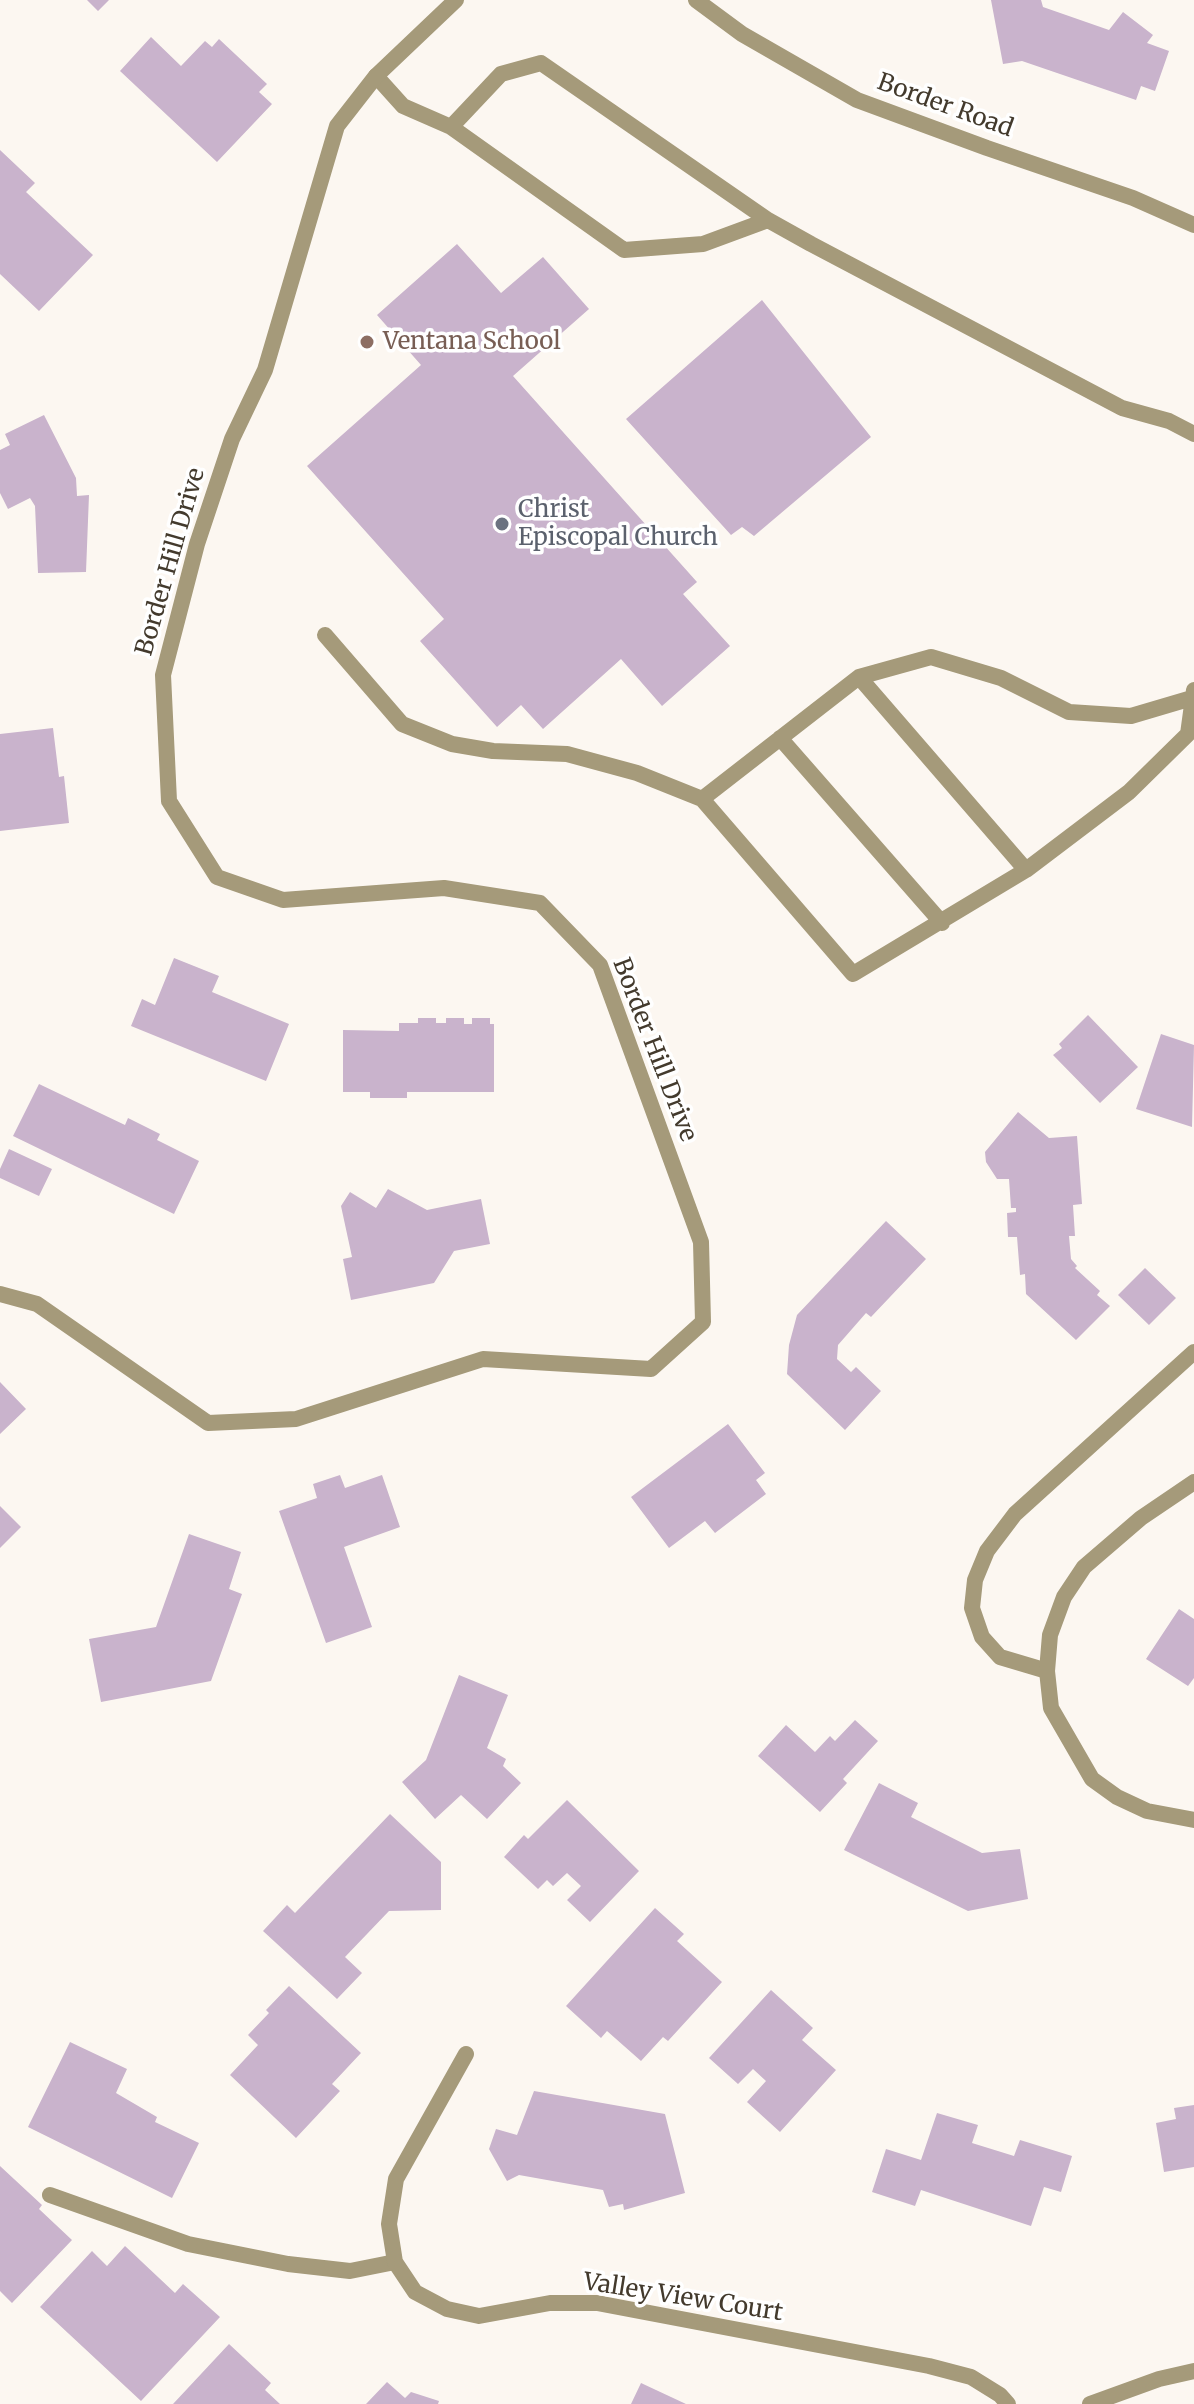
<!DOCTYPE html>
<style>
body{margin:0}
canvas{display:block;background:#fcf7f1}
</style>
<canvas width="1194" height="2404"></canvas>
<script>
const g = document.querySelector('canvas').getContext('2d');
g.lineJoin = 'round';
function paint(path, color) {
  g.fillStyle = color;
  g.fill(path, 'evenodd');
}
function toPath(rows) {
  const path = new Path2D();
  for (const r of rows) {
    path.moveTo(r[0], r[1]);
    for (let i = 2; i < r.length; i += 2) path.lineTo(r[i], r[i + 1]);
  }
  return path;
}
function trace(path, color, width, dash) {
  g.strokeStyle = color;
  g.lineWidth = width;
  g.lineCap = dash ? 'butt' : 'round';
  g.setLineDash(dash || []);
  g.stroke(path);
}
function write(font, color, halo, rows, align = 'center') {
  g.font = font + ' Merriweather,serif';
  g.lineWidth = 7;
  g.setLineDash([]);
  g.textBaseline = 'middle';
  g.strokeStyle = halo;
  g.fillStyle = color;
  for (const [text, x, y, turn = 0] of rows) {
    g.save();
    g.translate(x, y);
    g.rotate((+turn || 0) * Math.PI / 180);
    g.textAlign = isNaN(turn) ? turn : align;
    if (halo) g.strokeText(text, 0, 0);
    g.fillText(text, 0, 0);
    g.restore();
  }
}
paint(toPath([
 [87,0,109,0,98,11],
 [991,0,1041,0,1043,7,1109,30,1123,12,1153,35,1147,43,1169,51,1155,91,1141,86,1136,100,1022,61,1003,64],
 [151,37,181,66,205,41,212,47,219,39,267,84,259,92,272,104,217,162,120,71],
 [0,150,35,183,26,192,93,255,39,311,0,274],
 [457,244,501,293,543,257,589,309,513,376,697,582,683,594,730,646,662,706,621,659,543,729,521,705,497,727,420,641,444,619,307,466,421,365,377,315],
 [762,300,871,437,754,536,742,527,731,535,626,419],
 [44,415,76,478,77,496,89,495,86,572,38,573,35,506,30,498,8,509,0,493,0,450,10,445,5,434],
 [53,728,59,777,64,776,69,823,0,831,0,734],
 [174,958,219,976,212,992,289,1024,266,1081,131,1026,142,999,155,1005],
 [1088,1015,1138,1067,1100,1103,1053,1055,1062,1048,1059,1044],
 [418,1018,436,1018,436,1023,446,1023,446,1018,464,1018,464,1024,472,1024,472,1018,490,1018,490,1024,494,1024,494,1092,407,1092,407,1098,370,1098,370,1092,343,1092,343,1030,399,1031,399,1023,418,1023],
 [1161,1034,1194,1045,1192,1127,1136,1109],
 [39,1084,125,1125,128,1118,160,1134,157,1140,199,1161,174,1214,13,1136],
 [1018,1112,1049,1138,1077,1136,1082,1204,1073,1205,1075,1236,1069,1236,1071,1259,1077,1266,1075,1268,1100,1291,1097,1295,1110,1306,1076,1340,1026,1294,1025,1274,1020,1275,1017,1237,1008,1237,1007,1213,1016,1212,1016,1208,1011,1208,1009,1179,997,1179,986,1162,985,1152],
 [9,1149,52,1169,39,1196,0,1178,0,1169],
 [388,1189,427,1210,481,1199,490,1244,454,1251,434,1283,351,1300,343,1259,352,1257,341,1206,350,1192,376,1208],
 [886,1221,926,1259,871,1317,866,1313,838,1345,837,1359,851,1372,856,1367,881,1391,845,1430,787,1374,789,1345,797,1315],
 [1145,1268,1176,1298,1149,1325,1118,1295],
 [0,1382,26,1409,0,1434],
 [728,1424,765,1473,756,1480,766,1494,715,1533,705,1521,669,1548,631,1497],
 [340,1475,345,1488,382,1475,400,1527,344,1547,372,1627,326,1643,279,1511,317,1498,313,1484],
 [0,1506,21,1527,0,1548],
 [189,1534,241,1552,229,1589,242,1594,211,1681,101,1702,89,1639,156,1627],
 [1179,1609,1194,1619,1194,1678,1188,1686,1146,1659],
 [459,1675,508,1695,487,1748,506,1759,503,1766,521,1783,487,1819,461,1795,435,1819,402,1782,426,1760],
 [855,1720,878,1741,843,1779,847,1783,820,1812,758,1756,786,1725,815,1752,830,1736,835,1741],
 [879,1783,918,1803,911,1817,982,1853,1020,1849,1028,1899,968,1911,844,1850],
 [567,1800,639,1871,590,1922,567,1900,581,1886,567,1873,553,1886,547,1880,538,1889,504,1857,524,1835,528,1839],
 [390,1814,441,1862,441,1910,389,1911,345,1957,362,1973,337,1999,263,1931,287,1905,295,1913],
 [655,1908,684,1934,677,1941,722,1982,668,2041,663,2037,641,2061,607,2031,601,2038,566,2006],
 [289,1986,361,2053,332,2084,340,2091,296,2138,230,2075,258,2045,248,2035,269,2013,266,2010],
 [771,1990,813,2028,802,2040,836,2070,780,2132,747,2102,766,2081,753,2069,738,2084,709,2058],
 [70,2042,127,2069,116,2093,157,2117,155,2122,199,2143,172,2198,28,2127],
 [534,2091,665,2114,685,2193,624,2210,623,2204,609,2207,603,2190,519,2175,507,2181,489,2149,496,2129,517,2135],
 [1194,2105,1194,2167,1164,2172,1156,2123,1176,2119,1174,2108],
 [937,2113,978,2125,972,2143,1014,2156,1020,2140,1072,2156,1061,2192,1044,2187,1031,2226,921,2190,915,2206,872,2192,886,2149,921,2160],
 [0,2166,42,2205,39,2209,72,2240,12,2303,0,2291],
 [125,2246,175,2293,183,2284,220,2317,141,2401,40,2307,92,2251,107,2266],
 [229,2344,271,2383,265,2390,280,2404,173,2404],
 [387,2382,405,2398,411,2392,439,2401,438,2404,366,2404],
 [641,2383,686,2404,631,2404]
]), '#c9b3cc');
trace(toPath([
 [376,76,403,106,451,127,624,250,703,244,768,220],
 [451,127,501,74,541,63,768,220,811,244,1122,408,1169,421,1194,434],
 [325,635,402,724,452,744,493,751,567,754,637,773,702,799,853,974,1026,870,1129,792,1188,734,1194,690],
 [859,677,1026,870],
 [780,738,942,923],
 [702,799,859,677,931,657,1001,678,1069,712,1131,716,1192,698],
 [1047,1671,1000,1657,982,1637,972,1608,975,1580,987,1551,1015,1514,1194,1352],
 [50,2195,188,2244,288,2264,350,2271,395,2262]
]), '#a59a7a', 16);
trace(toPath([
 [696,0,742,34,857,100,987,148,1133,198,1194,225],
 [0,1294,37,1304,208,1423,296,1419,483,1359,651,1369,703,1322,701,1242,600,965,540,903,444,888,283,900,217,877,169,801,163,675,197,544,232,439,265,370,337,126,376,76,456,0],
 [1194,1482,1141,1518,1084,1567,1064,1597,1050,1635,1047,1671,1051,1708,1092,1779,1117,1797,1147,1811,1194,1820],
 [466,2054,396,2179,389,2224,395,2262,415,2292,447,2309,479,2316,550,2303,597,2303,929,2366,971,2377,1000,2395,1008,2404],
 [1090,2404,1159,2379,1194,2371]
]), '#a59a7a', 16);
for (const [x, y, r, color] of [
 [367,342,8,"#8d6e63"],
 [502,524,8,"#6b7280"]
]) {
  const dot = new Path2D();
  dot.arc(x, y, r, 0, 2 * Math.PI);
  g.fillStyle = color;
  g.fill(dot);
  trace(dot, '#fff', 3);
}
write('24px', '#433a2d', '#fff', [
 ["Border Road",945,106,20],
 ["Border Hill Drive",171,562,-74],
 ["Border Hill Drive",654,1050,69],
 ["Valley View Court",683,2298,9]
]);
write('24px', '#785e54', '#fff', [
 ["Ventana School",383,342]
], 'left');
write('24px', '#5b616d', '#fff', [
 ["Christ",518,510],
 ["Episcopal Church",518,538]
], 'left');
</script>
